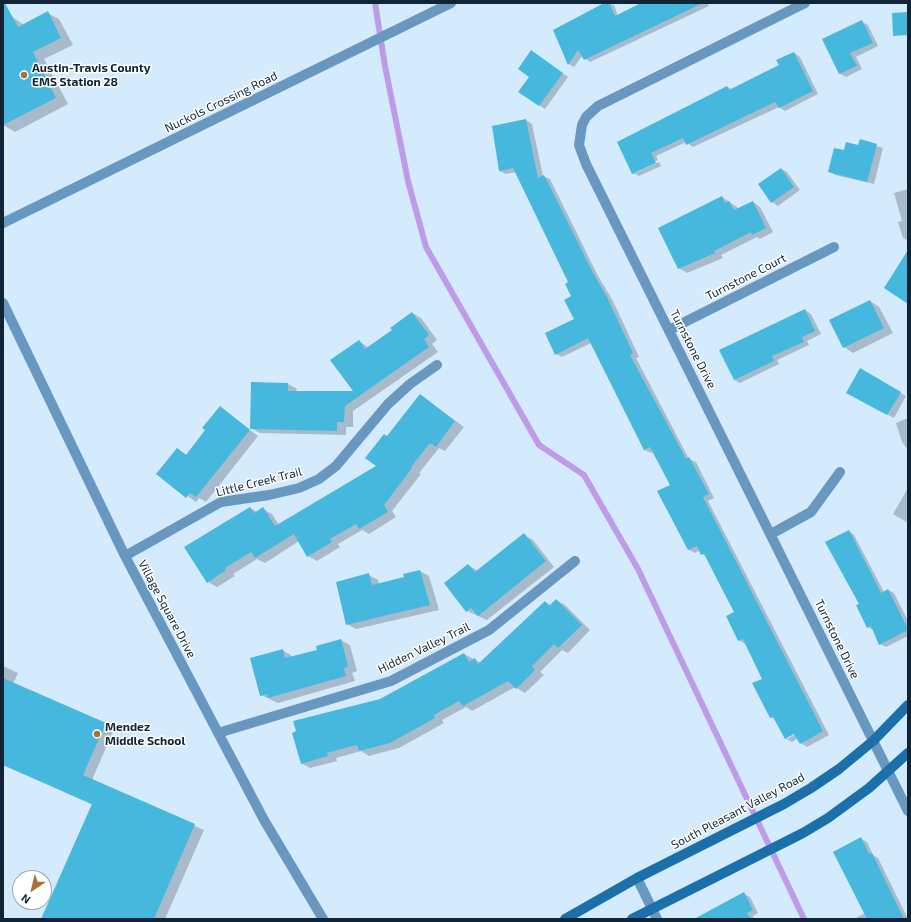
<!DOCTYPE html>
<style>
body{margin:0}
#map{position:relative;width:911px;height:922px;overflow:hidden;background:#d4eafd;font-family:"Exo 2",sans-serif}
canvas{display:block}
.frame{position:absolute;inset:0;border:4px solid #0f2537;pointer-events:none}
.north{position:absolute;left:12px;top:870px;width:40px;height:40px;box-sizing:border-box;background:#fff;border:1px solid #9fa8af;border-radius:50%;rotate:215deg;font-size:11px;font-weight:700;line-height:16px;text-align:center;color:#0f2537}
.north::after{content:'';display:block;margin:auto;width:14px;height:18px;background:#ac7132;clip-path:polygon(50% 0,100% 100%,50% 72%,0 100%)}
</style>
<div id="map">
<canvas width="911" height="922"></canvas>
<div class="frame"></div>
<div class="north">N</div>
</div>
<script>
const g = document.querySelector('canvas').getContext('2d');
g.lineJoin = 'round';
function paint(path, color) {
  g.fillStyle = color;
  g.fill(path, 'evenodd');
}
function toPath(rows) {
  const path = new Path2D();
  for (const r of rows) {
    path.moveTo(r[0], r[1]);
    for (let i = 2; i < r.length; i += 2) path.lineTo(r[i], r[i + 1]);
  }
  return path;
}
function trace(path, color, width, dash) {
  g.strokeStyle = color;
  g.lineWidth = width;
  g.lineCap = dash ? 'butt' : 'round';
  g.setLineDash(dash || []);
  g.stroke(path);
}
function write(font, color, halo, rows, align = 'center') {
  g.font = font + ' "Exo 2",sans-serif';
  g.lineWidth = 3;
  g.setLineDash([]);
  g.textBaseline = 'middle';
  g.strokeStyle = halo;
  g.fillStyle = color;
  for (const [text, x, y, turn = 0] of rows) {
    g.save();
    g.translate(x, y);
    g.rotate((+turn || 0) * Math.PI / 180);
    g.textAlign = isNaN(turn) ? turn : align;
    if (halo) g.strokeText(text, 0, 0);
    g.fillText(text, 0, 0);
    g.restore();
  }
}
paint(toPath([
 [606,3,614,5,618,16,644,3,710,3,708,4,709,6,590,62,582,56,574,67,569,64,555,30],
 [47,13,59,19,73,45,44,59,68,104,15,132,3,125,3,20,11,16,24,25],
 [862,22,868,25,878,46,856,57,862,69,846,77,840,74],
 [794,53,800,57,818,94,785,111,779,107,693,147,686,142,656,156,658,160,635,171,635,173,659,162,661,166,639,176,633,173,618,142,727,87,732,89,780,65],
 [537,55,568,77,545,109,539,105,530,76],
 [526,120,532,124,543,176,550,179,598,276,613,301,639,357,636,358,689,459,696,462,714,498,708,501,829,735,807,747,801,743,798,738,792,742,785,738,776,720,771,717,763,679,745,644,739,640,736,612,707,557,700,550,695,553,689,550,659,491,671,485,654,452,651,453,644,450,591,343,562,357,556,354,576,319,569,283,516,172,506,174,499,171],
 [798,730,799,732,787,739,787,736],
 [861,141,883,148,874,184,835,175,829,171,845,151,859,146],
 [781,169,787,172,800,190,778,206,772,202],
 [908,189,908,241,903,238,898,222,902,221,894,193],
 [722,197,737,207,738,209,753,202,760,207,773,232,760,239,757,237,721,255,723,258,687,273,679,268],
 [870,301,879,307,893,333,853,353,844,347],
 [805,310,811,314,821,334,807,341,809,345,777,360,779,364,740,383,734,380],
 [412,313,421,318,437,340,432,344,438,352,353,411,353,427,346,427,346,435,260,433,251,428,288,384,297,389,296,392,355,392,359,341,369,348,393,331],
 [860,370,906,396,894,418,853,396],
 [420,395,464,427,445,451,439,448,419,473,421,474,392,511,396,517,369,534,362,530,338,544,340,547,317,561,308,556,299,541,265,563,257,559,233,574,235,576,217,587,208,582,250,508,257,512,263,509,272,514,279,525,378,466,388,437],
 [220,407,258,436,206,502,199,498,196,502,157,474,177,449,187,455,207,430],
 [908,418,908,450,902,442,896,423],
 [908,488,908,523,893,514],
 [849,531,854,535,884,592,888,590,894,593,908,621,908,636,886,647,880,644,874,631,868,627,860,604],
 [524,535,533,540,554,567,487,620,467,611,468,565,478,571],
 [420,571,429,576,439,610,356,629,347,624,369,575,378,580,379,584,405,578],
 [556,600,565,605,590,630,568,653,562,650,540,672,544,675,525,693,515,687,472,711,466,707,442,720,444,723,399,748,369,756,361,751,336,758,337,761,310,768,301,763,380,700,464,654,481,663,545,602,551,605],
 [341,640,350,645,357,671,352,673,355,681,278,703,261,695,282,650,291,655,292,657,318,650],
 [3,666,18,673,13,684,114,729,92,780,204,830,165,919,47,919,93,805,3,765],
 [861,839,867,842,873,855,878,858,908,919,854,919,865,913],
 [744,894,750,897,758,913,753,916,754,919,715,919]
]), '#0003');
trace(toPath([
 [375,3,385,66,408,181,426,247,539,445,584,475,638,569,804,919]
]), '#be9be8', 6);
paint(toPath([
 [3,3,5,3,18,27,48,11,61,38,33,52,56,98,3,125],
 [604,3,609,3,615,16,641,3,703,3,584,60,578,50,568,65,553,30],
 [908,12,908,35,893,36,892,13],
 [862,20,873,43,850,53,857,66,839,74,822,39],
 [531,50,563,73,539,106,518,92,529,77,518,69],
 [794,52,813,91,779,108,775,102,686,145,683,138,651,153,656,163,632,174,617,142,727,86,729,90,779,65,776,60],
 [526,119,538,178,544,175,592,271,607,297,633,353,630,355,686,459,689,457,709,494,703,497,823,731,800,744,794,734,785,739,773,717,770,718,752,683,762,679,743,639,738,641,726,616,734,612,704,554,701,555,697,546,688,550,657,491,670,485,650,447,644,450,588,338,555,355,545,333,574,319,564,300,571,296,565,284,568,282,513,168,499,171,492,126],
 [860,139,877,144,867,182,828,172,834,148,844,150,846,142,858,145],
 [781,168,794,187,771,203,758,184],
 [722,196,725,203,729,201,734,210,753,201,766,228,752,235,751,232,714,251,715,253,678,269,658,228],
 [908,250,908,304,884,288],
 [870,300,884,328,843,348,829,320],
 [805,309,815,331,802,337,804,342,772,356,774,361,734,380,719,350],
 [412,312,429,335,424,339,429,347,345,406,344,422,337,422,337,431,250,429,251,382,288,383,288,391,353,391,330,360,359,340,365,349,392,330,390,328],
 [860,368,901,392,887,415,846,393],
 [420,394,455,421,436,447,430,443,411,467,412,468,384,505,388,512,359,529,356,524,330,539,332,542,307,557,294,534,255,558,251,552,225,568,226,570,207,583,184,547,250,507,254,513,263,507,275,526,376,466,365,458,384,434,387,436],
 [220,406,250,430,196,497,190,493,186,498,156,474,177,448,186,455,205,430,202,428],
 [849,530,881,593,888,589,908,629,908,630,879,645,871,626,867,628,856,605,859,604,825,542],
 [524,533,546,561,478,616,471,608,466,612,444,583,468,564,475,572],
 [420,570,430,605,346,625,336,582,369,573,372,585,404,577,403,574],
 [556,599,582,625,558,648,554,644,532,666,535,670,516,689,508,681,463,706,459,701,434,715,435,718,390,743,359,751,357,745,327,753,328,756,301,764,292,733,296,731,293,721,380,699,464,653,469,662,475,658,478,664,545,601,549,606],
 [341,639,348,666,344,668,346,676,268,698,267,694,260,696,250,658,283,649,285,658,317,650,316,646],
 [3,678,106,723,83,775,195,824,154,919,41,919,92,804,3,765],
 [861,837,869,854,872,853,904,919,867,919,833,852],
 [744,892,753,910,747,913,751,919,694,919]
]), '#46b8de');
trace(toPath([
 [805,3,598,106,586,117,582,125,579,145,586,164,908,811],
 [3,303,125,556,264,820,323,919],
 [669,330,834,247],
 [771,534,811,512,840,472],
 [125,556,221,502,269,495,299,488,319,479,336,466,388,404,410,384,437,365],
 [218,733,391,681,489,630,575,561],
 [637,878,657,919]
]), '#6898c0', 10);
trace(toPath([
 [3,223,451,3]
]), '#6898c0', 10);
trace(toPath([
 [565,919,637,878,784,804,811,788,839,769,873,741,908,705],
 [632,919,803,833,828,818,869,788,908,753]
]), '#1c70aa', 10);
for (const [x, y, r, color] of [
 [24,75,4,"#ac7132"],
 [97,734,4,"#ac7132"]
]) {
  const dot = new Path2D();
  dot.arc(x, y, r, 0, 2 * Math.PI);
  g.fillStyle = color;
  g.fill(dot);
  trace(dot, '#fff', 1.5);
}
write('bold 12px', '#0f2537', '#fff', [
 ["Austin-Travis County",32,68],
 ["EMS Station 28",32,82],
 ["Mendez",105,727],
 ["Middle School",105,741]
], 'left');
write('12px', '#0f2537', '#fff', [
 ["Nuckols Crossing Road",221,102,-26],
 ["Turnstone Court",746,277,-27],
 ["Turnstone Drive",693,349,63],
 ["Little Creek Trail",259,482,-14],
 ["Village Square Drive",167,609,62],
 ["Turnstone Drive",837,639,64],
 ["Hidden Valley Trail",424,648,-26],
 ["South Pleasant Valley Road",738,811,-28]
]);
</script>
